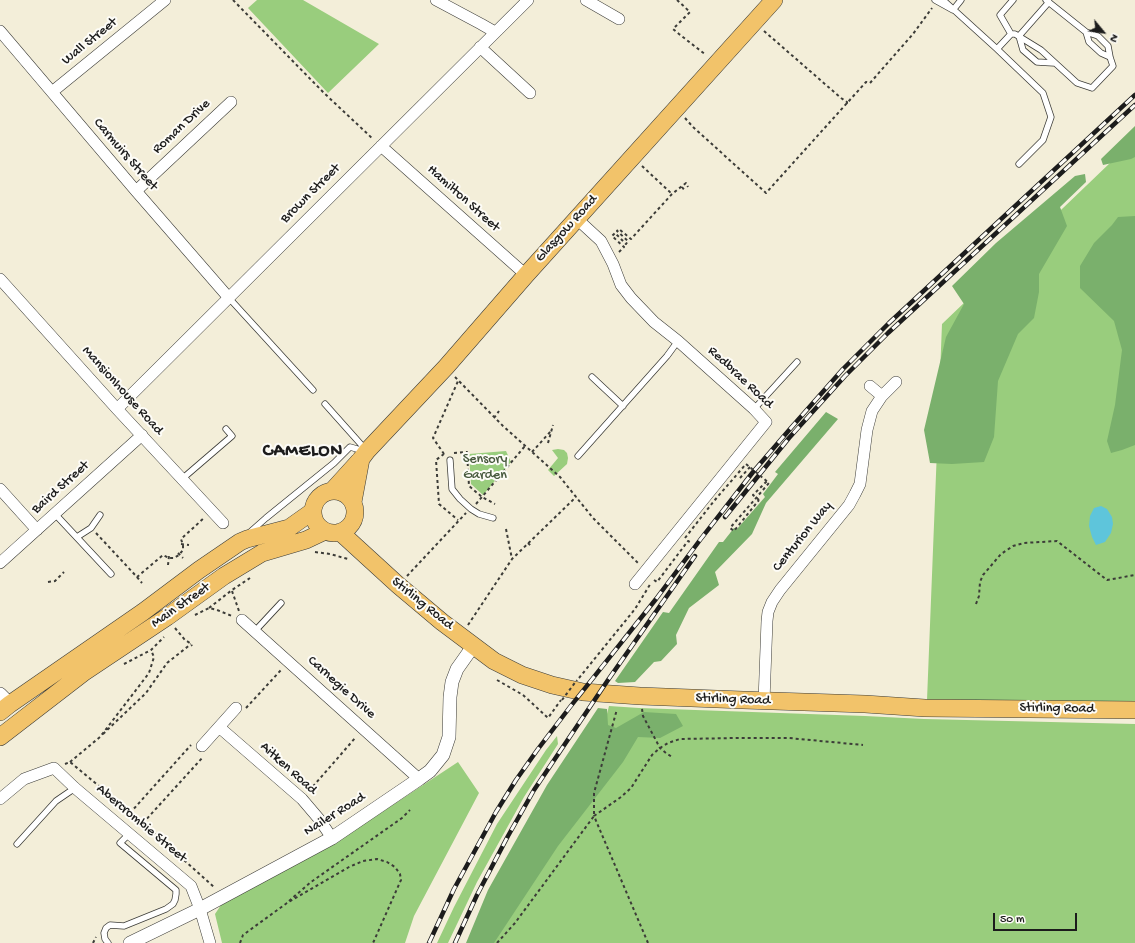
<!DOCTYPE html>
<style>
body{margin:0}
#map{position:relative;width:1135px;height:943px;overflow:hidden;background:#f3eed9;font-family:"Gochi Hand",sans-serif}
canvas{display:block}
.north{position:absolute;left:1083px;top:12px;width:40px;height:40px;-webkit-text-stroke:3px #fdfcf7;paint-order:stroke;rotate:119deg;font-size:11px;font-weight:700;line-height:16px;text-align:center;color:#1c1c1c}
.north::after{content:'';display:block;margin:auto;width:14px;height:18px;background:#1c1c1c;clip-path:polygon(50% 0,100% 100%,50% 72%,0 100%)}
.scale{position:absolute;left:993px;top:913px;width:84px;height:18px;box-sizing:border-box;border:2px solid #1c1c1c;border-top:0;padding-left:5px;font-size:12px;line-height:14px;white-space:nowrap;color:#1c1c1c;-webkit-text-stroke:3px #fdfcf7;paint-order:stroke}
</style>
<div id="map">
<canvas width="1135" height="943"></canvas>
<div class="north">N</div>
<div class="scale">50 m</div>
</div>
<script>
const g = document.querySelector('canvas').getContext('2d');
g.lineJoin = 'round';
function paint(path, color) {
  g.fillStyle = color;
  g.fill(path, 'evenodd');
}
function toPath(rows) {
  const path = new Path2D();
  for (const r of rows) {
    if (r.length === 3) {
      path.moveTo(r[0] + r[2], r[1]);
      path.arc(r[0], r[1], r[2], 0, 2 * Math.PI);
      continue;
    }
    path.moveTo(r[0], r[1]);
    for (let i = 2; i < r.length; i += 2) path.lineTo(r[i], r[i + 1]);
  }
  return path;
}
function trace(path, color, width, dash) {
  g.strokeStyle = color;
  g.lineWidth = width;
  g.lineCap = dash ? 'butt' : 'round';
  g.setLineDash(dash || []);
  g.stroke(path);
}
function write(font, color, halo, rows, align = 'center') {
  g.font = font + ' "Gochi Hand",sans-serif';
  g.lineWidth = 4;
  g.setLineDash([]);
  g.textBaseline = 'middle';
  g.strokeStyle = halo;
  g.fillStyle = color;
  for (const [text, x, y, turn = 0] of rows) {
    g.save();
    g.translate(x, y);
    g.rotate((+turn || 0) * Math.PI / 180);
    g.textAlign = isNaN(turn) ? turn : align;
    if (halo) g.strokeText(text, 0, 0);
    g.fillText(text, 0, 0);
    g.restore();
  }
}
paint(toPath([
 [257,0,303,0,379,44,328,93,248,8],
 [1135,139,1135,703,927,700,942,324],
 [558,449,564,450,567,453,568,458,567,464,554,476,548,470,558,458,552,450],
 [506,451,511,462,483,495,471,484,469,454],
 [609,706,639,708,865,716,924,719,1135,724,1135,943,471,943,601,738],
 [557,736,558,744,524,797,477,882,448,943,437,943,454,907,497,824,546,750],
 [458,762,479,793,414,916,405,943,222,943,215,914,221,905,335,843]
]), '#99cd7d');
paint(toPath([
 [1135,126,1135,157,1131,159,1103,165,1101,159],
 [1085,174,1086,182,1060,207,1067,226,1039,274,1039,292,1034,318,1018,334,998,381,994,437,984,462,952,464,930,463,924,430,946,337,964,304,952,286,996,243,1075,176],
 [1135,216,1135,445,1122,450,1111,453,1107,441,1115,405,1122,350,1114,321,1080,288,1080,266,1094,243,1112,225,1118,217],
 [826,412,838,419,766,503,752,534,715,572,719,585,689,608,676,635,677,644,661,661,654,662,635,682,618,683,615,681,663,612,669,613,719,542,723,542,734,528,737,529,765,497,763,494,778,474,775,472],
 [598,708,607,709,608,725,616,728,644,712,676,714,683,726,660,738,638,737,623,762,558,846,494,943,466,943,488,890,547,785]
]), '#7ab06c');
paint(toPath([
 [1101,506,1107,509,1112,517,1113,524,1111,533,1105,542,1096,545,1092,537,1089,526,1090,516,1094,508]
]), '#5ec5db');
const service = toPath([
 [935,0,953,10,961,0],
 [943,0,997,49,1043,93,1051,117,1043,140,1019,164],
 [1013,0,1000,15,1011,34,1015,34,1041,50,1077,83,1092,88,1113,66,1110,57,1108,46,1098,36,1086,32,1046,0],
 [1049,2,1019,36,1023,50,1037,62,1054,63],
 [1086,32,1089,42,1101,53,1110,57],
 [997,49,1011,34],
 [229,298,313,390],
 [592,377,623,406],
 [325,404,366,450],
 [754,409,797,362],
 [578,456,667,356,678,341],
 [450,460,452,489,460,499,471,509,479,514,493,518],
 [182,479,232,436,226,429],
 [55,514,111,574],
 [249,533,266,518,334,463,350,447,364,451],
 [77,537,91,528,100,515],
 [255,631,281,603],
 [17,844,56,801,75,788],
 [108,943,105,939,104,933,106,928,110,925,124,926,166,909,173,904,175,900,176,894,176,890,120,843,129,834]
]);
const minor = toPath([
 [436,0,481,24,495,32],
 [586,0,619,19],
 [0,31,136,191,229,298],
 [480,47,530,93],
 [52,92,165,0],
 [381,146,526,275],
 [136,191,231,102],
 [576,218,601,241,613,264,621,285,631,298,654,322,678,341,754,409,766,422,635,584],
 [0,279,117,409,223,523],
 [870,386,882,396],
 [117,409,528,0],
 [0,489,37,530],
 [0,563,142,435],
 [242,620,419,779],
 [764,701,767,621,768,612,772,602,780,590,849,505,855,494,860,484,867,430,872,411,882,396,896,382],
 [219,727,302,799,319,819,332,838],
 [202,746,236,708],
 [0,799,24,779,54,768,75,788,191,886,200,909,210,943]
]);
const tertiary = toPath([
 [0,694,10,704],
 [130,943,200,909,332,838,419,779,430,771,443,755,449,737,450,697,452,682,457,669,474,645]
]);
const primary = toPath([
 [334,512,21],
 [332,491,361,459,367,451,446,367,526,275,774,0],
 [353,502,361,459],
 [340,532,398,585,442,622,494,661,522,675,552,685,583,692,640,696,743,700,865,704,925,708,1135,710],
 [0,712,10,704,143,612,199,570,240,542,247,539,289,528,313,511],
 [0,737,83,673,167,617,224,576,262,553,306,540,325,531]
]);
trace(service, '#3c3c38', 7);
trace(minor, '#3c3c38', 12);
trace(tertiary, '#3c3c38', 14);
trace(primary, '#3c3c38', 18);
trace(toPath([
 [233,0,324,93,373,139],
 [677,0,690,12,673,29,679,34,706,55],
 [764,31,841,98,847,102,847,105],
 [685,118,693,127,766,193,866,82,870,83,913,34,932,8],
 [642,166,672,194],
 [682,187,685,191],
 [619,252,624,247,612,236,615,233,626,244,628,241,617,231,619,229,631,239,672,194,686,183,688,187],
 [455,377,503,426,560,477,593,518,638,563],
 [494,418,499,411],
 [548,443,553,425],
 [532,452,551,431],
 [454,453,467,452,469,486,482,497,495,504],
 [444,454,436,460,439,504,458,520],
 [444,454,433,438,458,381],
 [740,478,750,467],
 [759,500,753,495,767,481],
 [476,504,525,446],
 [506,529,512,559],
 [96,533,137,577,163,555,169,558,174,558,179,555,183,550,183,545,181,539,204,518],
 [528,543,531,546],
 [181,544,189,545],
 [315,552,330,554,348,559],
 [178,553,183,558],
 [168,565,169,556],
 [407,576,466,513],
 [137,577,142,583],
 [654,580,657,582,688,541,690,542],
 [48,582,55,581,64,572],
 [232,591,239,611],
 [976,604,979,596,980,582,983,575,1001,554,1013,546,1024,543,1057,541,1107,580,1135,575],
 [209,608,232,590,250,578],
 [195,615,209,608,217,610,232,616],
 [468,625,512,559,576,497],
 [175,628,185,640,190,643,192,646],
 [124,664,151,650,164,637],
 [579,678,635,609,651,583],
 [497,680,523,695,534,705,548,718,561,700],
 [246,708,281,670],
 [642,709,643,716,660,748,666,753,672,757],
 [103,734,146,693,167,663,191,644],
 [70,762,100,737,149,673,154,657,151,650],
 [65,764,70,762,105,791,143,823,215,888],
 [309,791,356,737],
 [130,813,191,745],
 [143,823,203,757],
 [289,901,311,882,402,818,410,810],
 [93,943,96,937],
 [240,943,243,935,287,903,349,867,363,861,377,859,387,862,395,867,400,874,401,880,373,943],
 [497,943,515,923,594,816,594,793,617,709],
 [648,943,594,816,621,797,631,788,652,755,660,748,668,743,680,739,736,738,789,738,863,745]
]), '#3c3c38', 2, [3, 3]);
trace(service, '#fff', 5.5);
trace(minor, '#fff', 11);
trace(tertiary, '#fff', 13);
trace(primary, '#f2c36a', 17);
const rail = toPath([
 [725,517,789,438,845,376,888,333,1135,105],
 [429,943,454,889,496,812,516,780,538,749,570,707,656,599,700,540,753,472,790,429,843,369,889,323,1135,95],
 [455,943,477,895,508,836,534,790,608,680,695,556]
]);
trace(rail, '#1c1c1c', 4.5);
trace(rail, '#fdfcf7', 3, [9]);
trace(toPath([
 [685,538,714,501,746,464,769,483,730,528,734,531,759,500],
 [562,700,577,680]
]), '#3c3c38', 2, [3, 3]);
write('14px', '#1c1c1c', '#fdfcf7', [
 ["Wall Street",90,42,-39],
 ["Roman Drive",182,127,-43],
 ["Carmuirs Street",125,155,49],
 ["Brown Street",311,194,-45],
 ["Hamilton Street",463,199,42],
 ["Glasgow Road",567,229,-48],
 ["Redbrae Road",740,378,43],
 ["Mansionhouse Road",122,391,48],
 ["Baird Street",61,488,-42],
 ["Centurion Way",803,537,-51],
 ["Stirling Road",422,604,39],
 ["Main Street",181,606,-35],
 ["Carnegie Drive",341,688,42],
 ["Stirling Road",733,700,2],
 ["Stirling Road",1057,709,1],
 ["Aitken Road",288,769,42],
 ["Nailer Road",335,815,-32],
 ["Abercrombie Street",141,824,40]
]);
write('14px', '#485a3e', '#fdfcf7', [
 ["Sensory",485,460],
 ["Garden",485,476]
]);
g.letterSpacing = '1px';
write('bold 18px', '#1c1c1c', '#fdfcf7', [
 ["CAMELON",303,452]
]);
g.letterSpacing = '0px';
</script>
